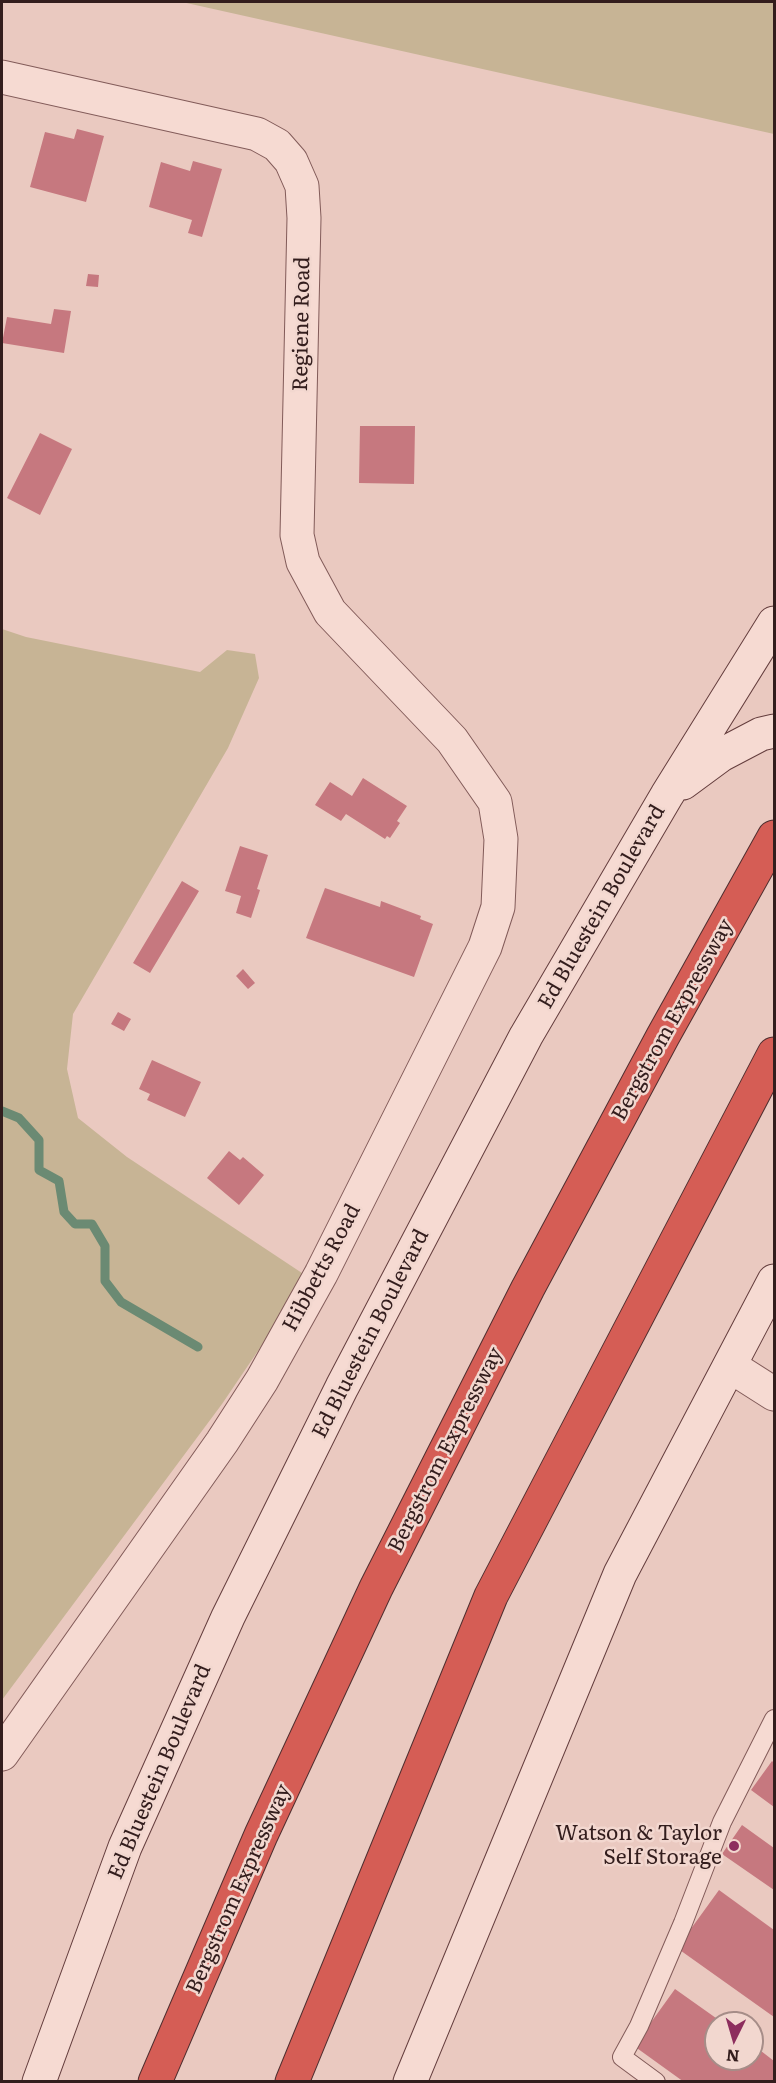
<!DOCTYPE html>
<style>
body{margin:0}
#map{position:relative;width:776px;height:2083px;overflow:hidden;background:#eac9c0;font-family:Literata,serif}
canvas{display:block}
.frame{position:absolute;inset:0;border:3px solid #331d1d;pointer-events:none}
.north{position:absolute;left:704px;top:2011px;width:60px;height:60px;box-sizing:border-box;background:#f2d7cf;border:2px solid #a68d88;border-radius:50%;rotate:185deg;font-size:16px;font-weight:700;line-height:24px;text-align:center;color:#331d1d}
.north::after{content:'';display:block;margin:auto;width:21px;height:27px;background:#8d2e5e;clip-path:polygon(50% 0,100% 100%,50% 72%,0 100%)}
</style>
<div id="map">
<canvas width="776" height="2083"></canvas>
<div class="frame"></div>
<div class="north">N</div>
</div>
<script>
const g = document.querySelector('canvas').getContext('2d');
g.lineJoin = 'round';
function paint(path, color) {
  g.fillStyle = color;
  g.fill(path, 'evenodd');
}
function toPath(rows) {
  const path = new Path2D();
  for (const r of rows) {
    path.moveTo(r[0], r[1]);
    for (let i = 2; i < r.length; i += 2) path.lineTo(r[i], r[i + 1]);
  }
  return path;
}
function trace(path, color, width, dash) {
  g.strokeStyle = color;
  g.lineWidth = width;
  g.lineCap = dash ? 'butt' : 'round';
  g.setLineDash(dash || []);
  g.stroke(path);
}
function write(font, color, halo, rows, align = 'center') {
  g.font = font + ' Literata,serif';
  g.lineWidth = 5;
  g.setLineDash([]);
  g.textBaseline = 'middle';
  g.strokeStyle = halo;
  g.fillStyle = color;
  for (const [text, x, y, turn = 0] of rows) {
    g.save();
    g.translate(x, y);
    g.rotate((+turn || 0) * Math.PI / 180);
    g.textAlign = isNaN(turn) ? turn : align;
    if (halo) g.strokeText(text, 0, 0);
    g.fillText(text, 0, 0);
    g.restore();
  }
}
paint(toPath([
 [182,2,774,2,774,134],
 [2,629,26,637,200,672,227,650,255,654,259,678,228,748,73,1014,67,1069,78,1118,127,1157,308,1277,222,1404,2,1700]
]), '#c7b495');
trace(toPath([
 [2,1111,19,1118,39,1140,39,1170,59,1181,64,1212,75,1224,92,1224,105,1246,105,1281,121,1302,198,1347]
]), '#6b8a73', 9);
paint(toPath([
 [77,129,104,136,86,202,30,187,45,132,74,139],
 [193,161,222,169,202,237,188,233,192,220,149,207,161,162,190,171],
 [88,274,99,275,98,287,86,286],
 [54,309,71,311,64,353,2,343,7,317,51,324],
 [360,426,415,426,414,484,359,483],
 [40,433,72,449,40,515,7,498],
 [363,778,407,806,397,821,400,823,390,838,387,836,385,839,346,814,341,821,315,805,330,782,352,796],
 [240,846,268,855,257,889,260,890,251,918,236,913,241,896,225,891],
 [182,881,199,891,150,973,133,963],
 [325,888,380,907,381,901,421,916,420,919,433,924,414,977,306,938],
 [243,969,255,983,248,989,236,976],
 [118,1012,131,1019,124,1031,111,1024],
 [152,1060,201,1082,185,1117,147,1100,150,1094,139,1089],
 [229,1151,240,1160,243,1157,264,1175,239,1205,207,1178],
 [772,1761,774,1763,774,1807,751,1790],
 [742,1825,774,1848,774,1890,722,1854],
 [719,1890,774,1930,774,2017,677,1948],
 [675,1989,723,2023,716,2023,716,2059,752,2059,752,2044,774,2061,774,2082,684,2082,634,2046]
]), '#c6787f');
const lane = toPath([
 [656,2082,622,2057,639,2026,683,1923,722,1822,774,1719]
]);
const street = toPath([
 [2,77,257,134,277,145,291,161,302,186,304,218,297,535,303,562,330,612,452,740,495,802,501,839,498,907,485,947,321,1274,262,1380,222,1442,2,1754],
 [730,1366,774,1394]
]);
const secondary = toPath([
 [683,783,721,755,761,734,774,731],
 [39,2082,125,1847,228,1617,342,1387,526,1036,667,795,774,623],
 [410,2082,620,1574,774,1281]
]);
const highway = toPath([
 [155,2082,261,1835,376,1588,528,1288,663,1036,774,837],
 [292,2082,491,1596,774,1054]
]);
trace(lane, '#825b59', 20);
trace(street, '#825b59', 35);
trace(secondary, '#643d3d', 35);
trace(highway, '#502e2f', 35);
trace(lane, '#f6dad2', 18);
trace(street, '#f6dad2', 33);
trace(secondary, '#f6dad2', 33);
trace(highway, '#d55d55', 33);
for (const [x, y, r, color] of [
 [734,1846,6,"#8d2e5e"]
]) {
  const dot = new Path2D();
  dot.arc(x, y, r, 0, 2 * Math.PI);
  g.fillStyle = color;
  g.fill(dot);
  trace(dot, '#f2d7cf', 2);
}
write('21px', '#331d1d', '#f2d7cf', [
 ["Regiene Road",302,324,-89],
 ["Ed Bluestein Boulevard",602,907,-60],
 ["Bergstrom Expressway",673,1020,-61],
 ["Hibbetts Road",322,1268,-62],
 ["Ed Bluestein Boulevard",371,1334,-63],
 ["Bergstrom Expressway",446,1450,-63],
 ["Ed Bluestein Boulevard",160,1772,-67],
 ["Bergstrom Expressway",239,1889,-66]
]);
write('21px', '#331d1d', '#f2d7cf', [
 ["Watson & Taylor",722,1834],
 ["Self Storage",722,1858]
], 'right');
</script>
